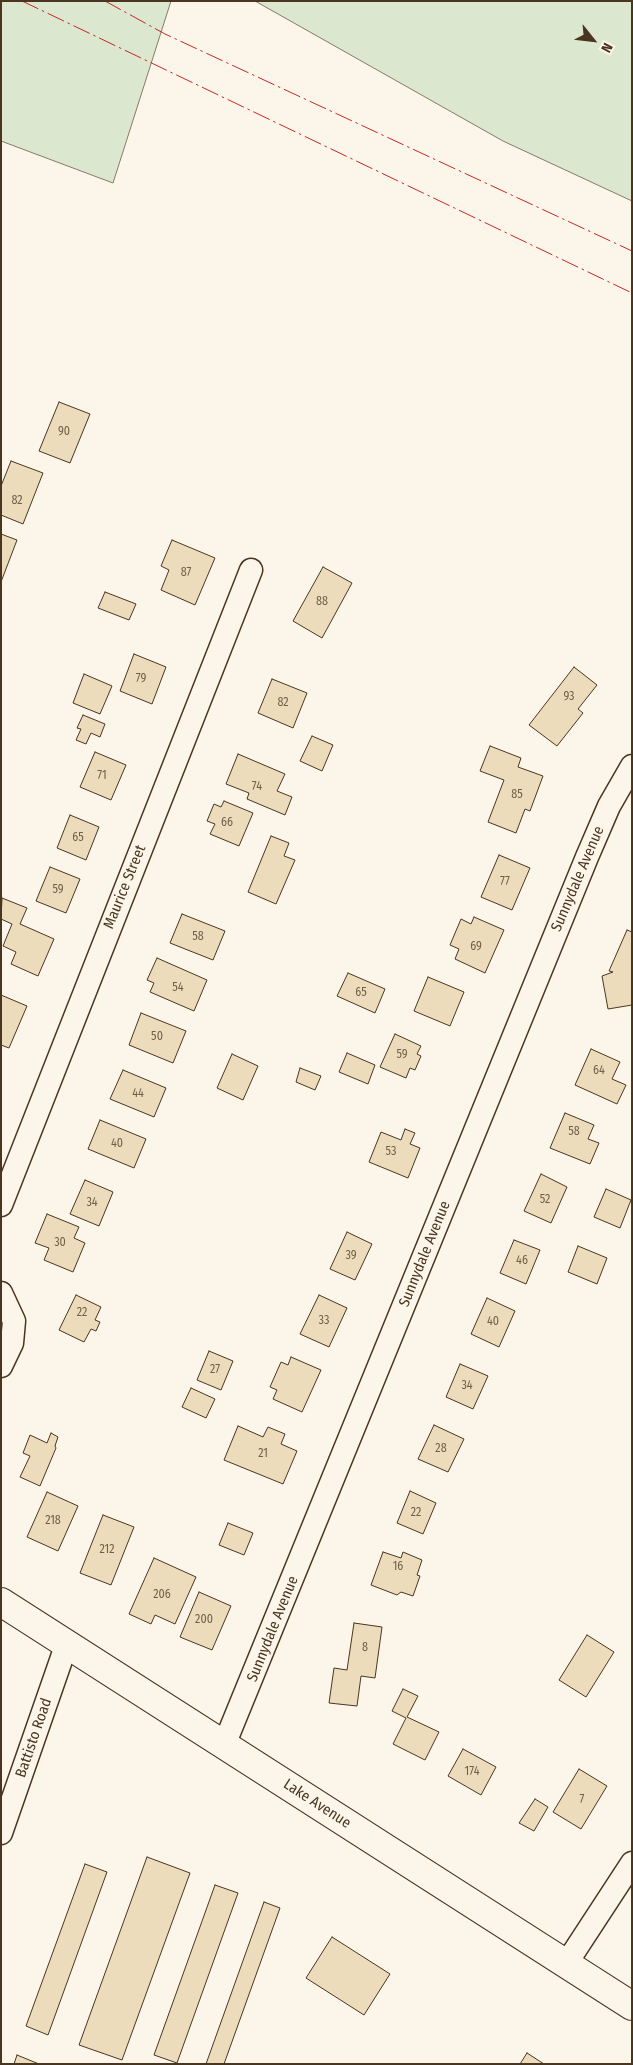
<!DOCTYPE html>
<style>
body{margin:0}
#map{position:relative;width:633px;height:2065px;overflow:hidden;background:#fbf6e9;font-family:"Fira Sans Condensed",sans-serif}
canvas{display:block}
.frame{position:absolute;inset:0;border:2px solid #4a3520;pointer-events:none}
.north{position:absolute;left:568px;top:15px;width:50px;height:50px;-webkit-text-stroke:4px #fbf6e9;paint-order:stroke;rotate:119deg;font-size:14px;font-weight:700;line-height:20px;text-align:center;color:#4a3520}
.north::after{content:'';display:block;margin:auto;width:18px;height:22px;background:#4a3520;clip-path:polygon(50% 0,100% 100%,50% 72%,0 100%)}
</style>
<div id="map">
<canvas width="633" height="2065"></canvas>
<div class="frame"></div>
<div class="north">N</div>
</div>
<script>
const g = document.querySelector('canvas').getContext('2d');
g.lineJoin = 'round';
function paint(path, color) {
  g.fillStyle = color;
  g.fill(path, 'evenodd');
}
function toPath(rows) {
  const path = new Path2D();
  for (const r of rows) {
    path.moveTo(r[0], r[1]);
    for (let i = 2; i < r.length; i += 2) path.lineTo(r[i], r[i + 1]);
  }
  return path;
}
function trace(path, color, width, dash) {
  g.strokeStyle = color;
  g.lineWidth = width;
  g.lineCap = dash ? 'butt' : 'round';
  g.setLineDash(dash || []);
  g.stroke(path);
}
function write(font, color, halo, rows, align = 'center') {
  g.font = font + ' "Fira Sans Condensed",sans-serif';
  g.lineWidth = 4;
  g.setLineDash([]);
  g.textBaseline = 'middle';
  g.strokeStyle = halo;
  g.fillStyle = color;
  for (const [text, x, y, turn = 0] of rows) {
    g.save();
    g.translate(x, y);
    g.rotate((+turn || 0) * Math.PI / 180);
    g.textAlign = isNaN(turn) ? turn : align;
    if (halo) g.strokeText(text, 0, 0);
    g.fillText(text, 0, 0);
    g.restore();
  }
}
const green = toPath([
 [1,1,171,1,113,183,1,141,1,1],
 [255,1,632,1,632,201,503,141,255,1]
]);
paint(green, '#dce7d0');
trace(green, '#887966', 1);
const building = toPath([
 [59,402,90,414,70,463,39,451,59,402],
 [11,461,43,473,23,524,1,515,1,486,11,461],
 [1,534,17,540,1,582,1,534],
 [172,540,215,558,195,605,161,590,169,570,161,566,172,540],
 [323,567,352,583,322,638,293,621,323,567],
 [105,592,136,604,129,620,98,608,105,592],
 [134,654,166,667,152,704,120,691,134,654],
 [574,667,597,685,578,709,583,713,557,746,529,725,574,667],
 [84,674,112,686,100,714,73,703,84,674],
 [272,679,307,693,293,728,258,713,272,679],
 [83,715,105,724,100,737,91,733,86,744,76,740,81,729,77,728,83,715],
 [312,736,333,745,322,771,300,761,312,736],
 [490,746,521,758,518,767,543,776,530,811,525,809,516,833,488,822,504,780,480,771,490,746],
 [95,752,126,765,111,800,80,787,95,752],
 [238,754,285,774,277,791,292,797,285,815,247,799,249,793,226,784,238,754],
 [224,801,253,813,239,846,210,834,215,824,207,821,214,804,221,807,224,801],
 [70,815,99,827,86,860,57,848,70,815],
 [271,836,289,843,284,856,295,860,276,904,248,892,271,836],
 [499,855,530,868,512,910,481,897,499,855],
 [50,867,80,879,66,913,36,901,50,867],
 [2,898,27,908,20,924,54,939,38,976,11,964,16,952,3,946,12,924,1,919,2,898],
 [182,914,225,931,213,960,170,943,182,914],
 [474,917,504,930,485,973,455,959,459,949,450,945,461,919,471,924,474,917],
 [627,930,632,932,632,1005,608,1009,602,976,613,972,609,971,627,930],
 [157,958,207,980,194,1011,150,992,154,983,147,980,157,958],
 [348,973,385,989,375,1013,337,996,348,973],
 [428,977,464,992,450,1026,414,1011,428,977],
 [1,995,27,1006,9,1048,1,1045,1,995],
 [141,1013,186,1031,173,1063,129,1045,141,1013],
 [395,1034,421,1046,417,1054,421,1056,415,1070,410,1068,406,1078,380,1067,395,1034],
 [591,1049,620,1062,612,1079,626,1085,617,1104,575,1085,591,1049],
 [347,1053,375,1065,368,1084,339,1072,347,1053],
 [232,1054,258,1066,243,1100,217,1088,232,1054],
 [300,1068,321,1076,315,1090,296,1082,300,1068],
 [123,1070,166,1088,154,1117,110,1099,123,1070],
 [565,1113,594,1125,588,1139,599,1143,590,1164,550,1148,565,1113],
 [100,1120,146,1139,134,1168,88,1149,100,1120],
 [405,1129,415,1133,410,1144,420,1148,408,1178,369,1162,381,1132,401,1140,405,1129],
 [541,1174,567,1187,551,1223,524,1211,541,1174],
 [85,1180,113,1192,99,1226,70,1214,85,1180],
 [606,1189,631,1200,620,1228,594,1217,606,1189],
 [47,1214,79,1227,74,1238,85,1243,73,1272,44,1260,49,1248,35,1243,47,1214],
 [347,1232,372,1244,355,1280,330,1269,347,1232],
 [514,1240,540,1250,526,1284,500,1273,514,1240],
 [578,1246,607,1258,597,1284,568,1272,578,1246],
 [76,1295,101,1307,95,1320,100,1322,96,1331,91,1329,84,1342,59,1330,76,1295],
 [319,1295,347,1308,329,1347,300,1334,319,1295],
 [487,1298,515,1311,499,1347,471,1334,487,1298],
 [209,1351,233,1361,221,1390,197,1380,209,1351],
 [291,1357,321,1370,302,1412,273,1399,277,1390,270,1387,281,1362,288,1365,291,1357],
 [460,1364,488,1376,473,1409,446,1397,460,1364],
 [191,1388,215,1399,206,1418,182,1407,191,1388],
 [434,1425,464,1439,448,1472,418,1459,434,1425],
 [238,1426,263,1437,268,1427,285,1434,281,1444,297,1451,283,1484,224,1460,238,1426],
 [51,1433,58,1437,55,1446,56,1448,40,1486,20,1477,30,1456,23,1453,30,1435,47,1443,51,1433],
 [410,1491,436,1503,423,1534,397,1523,410,1491],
 [47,1492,78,1506,58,1551,27,1537,47,1492],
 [103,1515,134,1527,111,1585,80,1573,103,1515],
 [228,1523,253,1533,244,1555,219,1545,228,1523],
 [383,1552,401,1558,403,1552,422,1560,417,1575,420,1576,413,1596,401,1592,397,1595,371,1585,383,1552],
 [154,1558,196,1577,175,1624,155,1615,151,1624,129,1614,154,1558],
 [199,1592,231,1606,212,1650,180,1637,199,1592],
 [354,1623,382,1627,375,1678,361,1676,357,1706,329,1703,334,1668,347,1670,354,1623],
 [587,1635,614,1652,586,1697,559,1680,587,1635],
 [403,1689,418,1696,407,1717,439,1732,425,1760,393,1744,406,1718,392,1711,403,1689],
 [463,1749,496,1767,481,1795,448,1776,463,1749],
 [579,1769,607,1786,581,1829,553,1812,579,1769],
 [535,1799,548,1807,534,1831,519,1823,535,1799],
 [147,1857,190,1873,122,2060,79,2045,147,1857],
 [85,1864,107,1872,48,2035,26,2026,85,1864],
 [215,1885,238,1893,177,2063,154,2055,215,1885],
 [264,1902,280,1908,224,2064,206,2064,264,1902],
 [332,1937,390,1974,364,2015,306,1978,332,1937],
 [527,2053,544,2064,520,2064,527,2053],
 [17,2055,39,2064,14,2064,17,2055]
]);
paint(building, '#ecdcbc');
trace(building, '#4a3520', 1);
const minor = toPath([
 [1,1205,251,570],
 [1,1293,14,1321,12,1343,1,1366],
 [224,1745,587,857,609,806,632,766],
 [1,1833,67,1643],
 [566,1964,632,1863]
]);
const secondary = toPath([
 [1,1602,632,2006]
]);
trace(minor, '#4a3520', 25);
trace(secondary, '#4a3520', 30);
trace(minor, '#fbf6e9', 22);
trace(secondary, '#fbf6e9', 28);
trace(toPath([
 [22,1,632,293],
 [105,1,165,34,632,251]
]), '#c62828', 1, [18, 4, 2.5, 4]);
write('12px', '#725f47', null, [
 ["90",64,432],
 ["82",17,501],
 ["87",186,573],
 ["88",322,602],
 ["79",141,679],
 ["93",569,697],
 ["82",283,703],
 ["71",102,776],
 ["74",257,787],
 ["85",517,795],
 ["66",227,823],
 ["65",78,838],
 ["77",505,882],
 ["59",58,890],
 ["58",198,937],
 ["69",476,947],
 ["54",178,988],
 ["65",361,993],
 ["50",157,1037],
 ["59",402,1055],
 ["64",599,1071],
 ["44",138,1094],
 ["58",574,1132],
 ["40",117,1144],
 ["53",391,1152],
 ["52",545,1200],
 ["34",92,1203],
 ["30",60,1243],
 ["39",351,1256],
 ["46",522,1261],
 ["22",82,1313],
 ["33",324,1321],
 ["40",493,1322],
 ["27",215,1370],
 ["34",467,1386],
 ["28",441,1449],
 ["21",263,1454],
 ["22",416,1513],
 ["218",53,1521],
 ["212",107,1550],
 ["16",398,1567],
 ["206",162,1595],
 ["200",204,1620],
 ["8",365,1648],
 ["174",472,1772],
 ["7",582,1800]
]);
write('15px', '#4a3520', '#fbf6e9', [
 ["Sunnydale Avenue",578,879,-67],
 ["Maurice Street",125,887,-68],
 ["Sunnydale Avenue",425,1254,-68],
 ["Sunnydale Avenue",273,1629,-68],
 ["Battisto Road",34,1738,-71],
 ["Lake Avenue",317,1804,33]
]);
</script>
